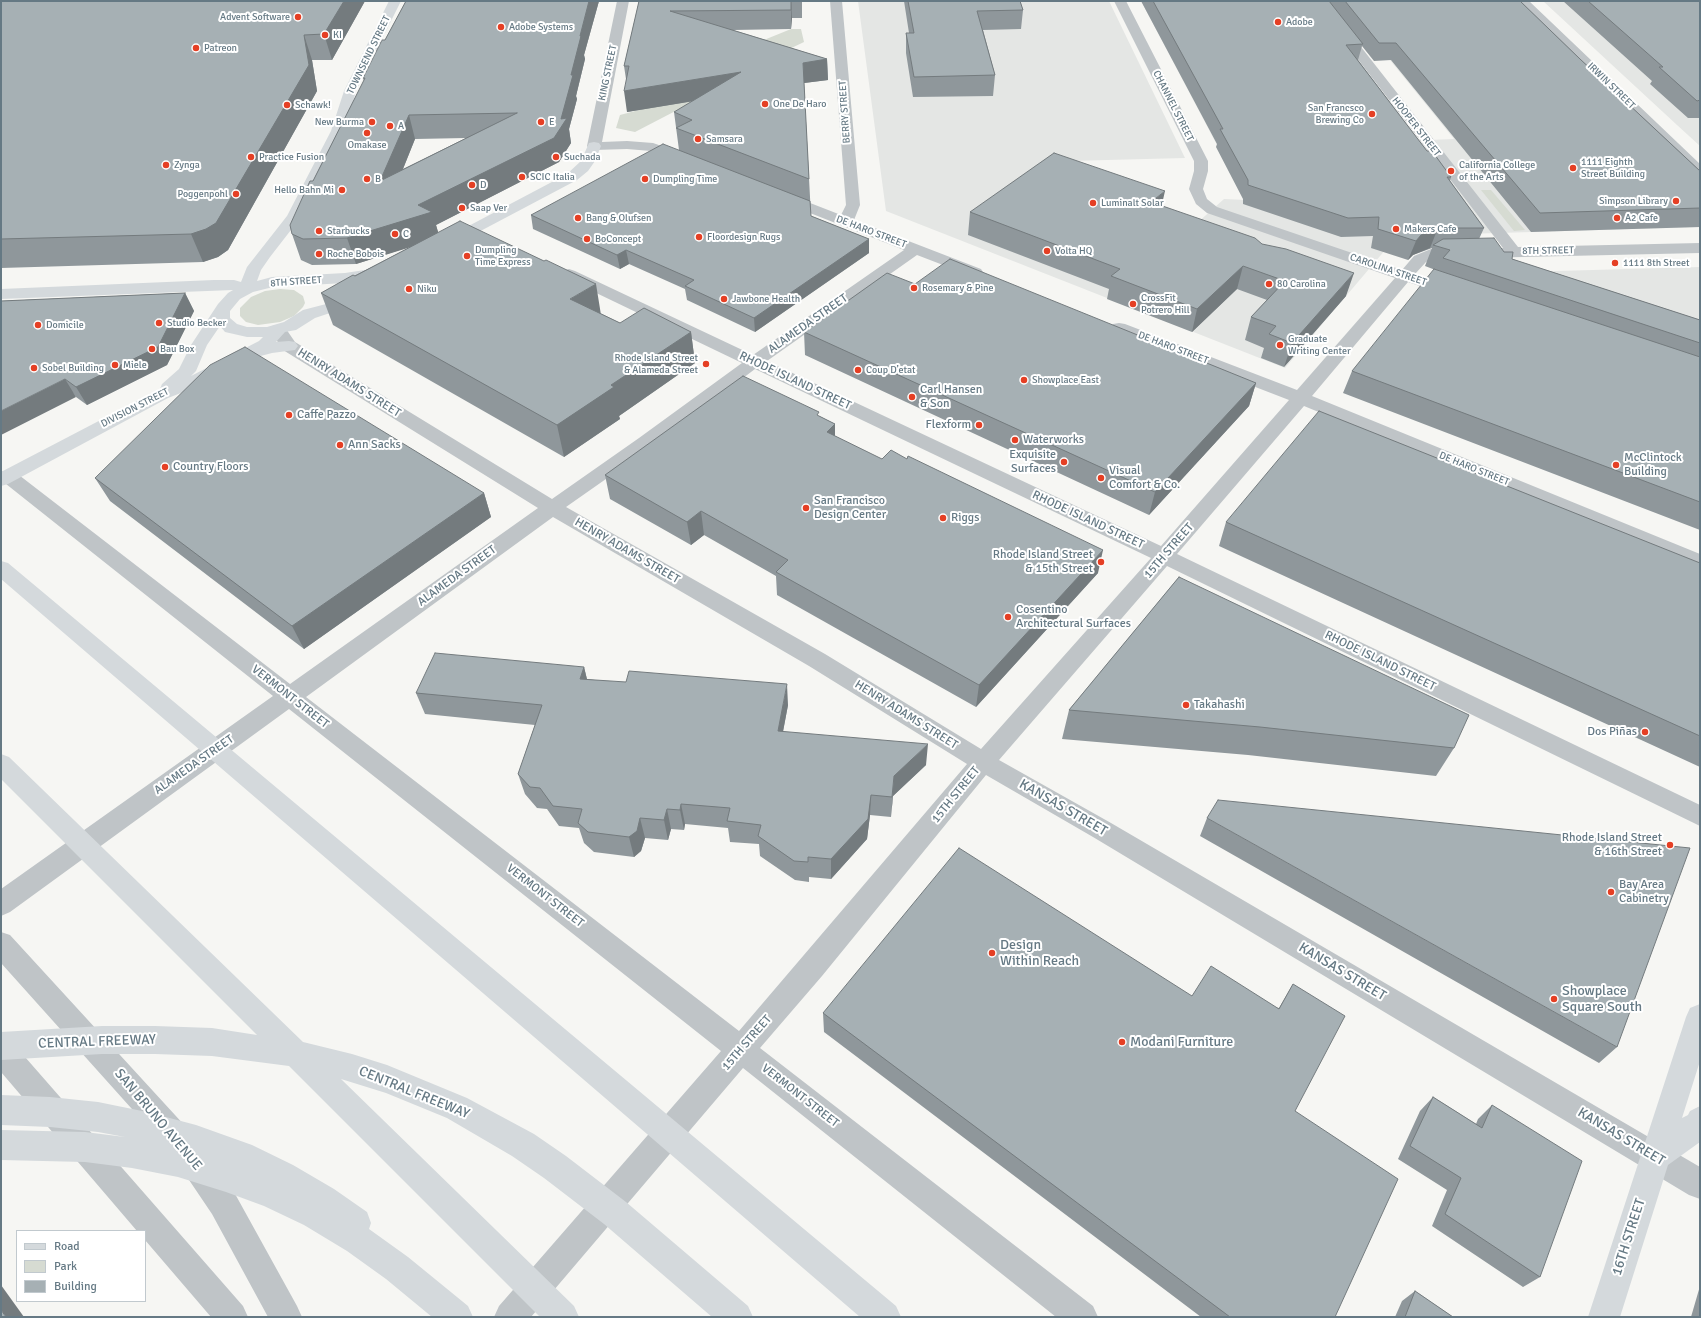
<!DOCTYPE html>
<meta charset="utf-8">
<style>
body{margin:0}
#map{position:relative;width:1701px;height:1318px;overflow:hidden;background:#f6f6f3;font-family:Signika,sans-serif}
canvas{display:block}
.frame{position:absolute;inset:0;border:2px solid #657984;pointer-events:none}
.legend{position:absolute;left:16px;top:1230px;width:130px;height:72px;box-sizing:border-box;background:#fff;border:1px solid #c1c9ce;margin:0;padding:5px 7px;list-style:none;font-size:12px;color:#657984}
.legend li{display:flex;align-items:center;gap:8px;height:20px}
.legend b{width:20px;border:1px solid #c1c9ce}
</style>
<div id="map">
<canvas width="1701" height="1318"></canvas>
<div class="frame"></div>
<ul class="legend">
<li><b style="height:5px;background:#d4d9dc"></b>Road</li>
<li><b style="height:11px;background:#d6dbd2"></b>Park</li>
<li><b style="height:11px;background:#a6b0b4"></b>Building</li>
</ul>
</div>
<script>
const g = document.querySelector('canvas').getContext('2d');
g.lineJoin = 'round';
function paint(path, color) {
  g.fillStyle = color;
  g.fill(path, 'evenodd');
}
function toPath(rows) {
  const path = new Path2D();
  for (const r of rows) {
    path.moveTo(r[0], r[1]);
    for (let i = 2; i < r.length; i += 2) path.lineTo(r[i], r[i + 1]);
  }
  return path;
}
function trace(path, color, width, dash) {
  g.strokeStyle = color;
  g.lineWidth = width;
  g.lineCap = dash ? 'butt' : 'round';
  g.setLineDash(dash || []);
  g.stroke(path);
}
function write(font, color, halo, rows, align = 'center') {
  g.font = font + ' Signika,sans-serif';
  g.lineWidth = 4;
  g.setLineDash([]);
  g.textBaseline = 'middle';
  g.strokeStyle = halo;
  g.fillStyle = color;
  for (const [text, x, y, turn = 0] of rows) {
    g.save();
    g.translate(x, y);
    g.rotate((+turn || 0) * Math.PI / 180);
    g.textAlign = isNaN(turn) ? turn : align;
    if (halo) g.strokeText(text, 0, 0);
    g.fillText(text, 0, 0);
    g.restore();
  }
}
paint(toPath([
 [858,1,1109,1,1185,158,1068,161,1196,224,1224,199,1246,200,1141,1,1295,1,1403,141,1454,139,1342,1,1700,227,1397,236,1285,368,886,211],
 [1543,1,1700,1,1700,146,1677,125],
 [1700,267,1700,359,1449,274]
]), '#e4e6e4');
paint(toPath([
 [791,29,801,29,804,42,781,53,764,65,635,132,616,128,620,115,639,110,759,42],
 [1481,190,1491,190,1525,230,1514,231],
 [280,289,294,290,303,296,305,303,303,307,294,316,280,322,258,325,246,322,240,316,240,308,251,297,265,291]
]), '#d6dbd2');
paint(toPath([
 [617,1,629,1,602,142,627,141,653,143,688,155,690,158,688,161,683,162,678,161,651,151,627,149,594,150,589,149,587,146,617,1],
 [830,1,842,1,860,205,854,220,981,269,983,272,981,275,975,277,969,275,917,255,767,361,1161,546,1289,400,1113,332,1111,328,1113,324,1119,323,1125,324,1297,390,1395,278,1207,213,1196,204,1189,189,1194,171,1194,161,1114,1,1126,1,1208,161,1208,171,1203,189,1207,199,1217,207,1402,270,1414,256,1431,249,1503,248,1313,1,1325,1,1518,247,1700,243,1700,253,1434,259,1426,262,1415,274,1458,289,1460,292,1458,295,1452,297,1446,295,1408,282,1312,396,1700,554,1700,569,1304,406,1177,554,1700,805,1700,826,1167,566,999,760,1111,823,1700,1167,1700,1199,1689,1195,1093,837,986,775,822,976,760,1048,1093,1306,1098,1317,1056,1317,743,1068,531,1317,494,1317,499,1306,721,1051,289,709,10,912,1,916,1,889,273,696,1,480,1,472,8,470,15,472,290,684,538,508,283,350,270,330,272,326,278,325,284,326,295,342,552,499,639,438,742,363,563,277,561,274,563,271,569,269,575,271,753,355,904,250,777,200,775,197,777,194,782,193,787,194,841,215,846,205,830,1],
 [755,369,1151,558,981,749,825,654,566,507,653,446,755,369],
 [553,517,809,666,967,764,739,1031,306,697,553,517],
 [1516,1,1529,1,1700,164,1700,176,1695,175,1516,1],
 [1,932,10,935,186,1127,191,1137,186,1147,176,1152,166,1147,1,963,1,932],
 [1,1037,11,1041,243,1306,248,1317,211,1317,145,1240,145,1231,137,1231,1,1072,1,1037],
 [196,1148,207,1152,234,1192,297,1306,302,1317,268,1317,212,1214,185,1174,181,1163,185,1152,196,1148]
]), '#bfc4c7');
paint(toPath([
 [389,1,401,1,356,91,345,131,301,217,270,257,261,270,257,281,272,277,345,273,378,268,384,270,386,273,384,276,345,283,273,287,253,292,240,299,230,311,230,318,237,324,247,327,267,327,284,322,303,310,330,303,347,294,353,292,359,294,361,297,359,300,342,309,315,318,296,330,285,332,276,342,289,341,295,342,298,346,295,350,272,353,253,358,209,382,168,398,8,484,1,486,1,472,160,389,162,384,179,369,191,345,218,304,228,293,233,290,1,299,1,289,214,280,234,280,241,282,247,267,287,216,331,131,344,91,389,1],
 [220,326,225,332,247,337,263,337,259,341,191,376,196,371,207,345,220,326],
 [594,142,599,143,601,146,595,161,588,171,577,180,454,245,449,247,444,245,441,242,444,239,567,174,581,161,589,143,594,142],
 [1700,1004,1700,1061,1682,1118,1688,1115,1690,1111,1700,1106,1700,1142,1668,1165,1620,1317,1588,1317,1686,1017,1690,1008,1700,1004]
]), '#d4d9dc');
paint(toPath([
 [1,561,8,563,896,1306,901,1317,860,1317,1,579,1,561],
 [1,754,9,757,303,1042,352,1054,387,1065,467,1098,534,1134,566,1156,626,1202,748,1306,753,1317,712,1317,604,1224,544,1178,512,1156,447,1118,386,1093,341,1079,574,1306,579,1317,540,1317,289,1066,212,1056,155,1054,102,1054,1,1060,1,1032,102,1026,155,1026,212,1028,257,1035,1,779,1,754],
 [1,1095,50,1097,98,1102,147,1112,196,1125,252,1145,293,1165,334,1189,367,1212,371,1223,369,1229,408,1257,468,1306,473,1317,432,1317,386,1279,347,1251,304,1225,264,1206,226,1192,178,1177,132,1168,85,1162,1,1160,1,1130,85,1132,125,1137,98,1132,50,1127,1,1125,1,1095]
]), '#d4d9dc');
paint(toPath([
 [1,1,365,1,332,60,312,60,317,91,228,250,218,257,203,262,1,268],
 [406,1,599,1,584,55,585,59,576,96,577,99,569,129,571,143,559,162,436,225,438,233,620,323,691,332,695,363,619,416,620,419,564,457,333,325,321,293,412,246,356,264,312,265,301,260,292,234,313,181,364,81,363,78,385,40],
 [466,138,403,169,415,139],
 [639,1,802,1,802,18,792,18,791,29,733,30,827,59,828,80,804,83,811,216,869,239,869,253,755,332,687,300,685,289,629,264,620,269,533,229,531,215,679,150,674,112,693,101,627,112,626,79,624,66],
 [904,1,1020,1,1023,10,1021,29,983,30,995,75,993,96,913,97,906,53,906,33,909,33],
 [1141,1,1520,1,1580,59,1700,171,1700,227,1531,232,1391,60,1374,61,1362,46,1358,60,1427,151,1451,177,1450,181,1484,228,1479,239,1504,252,1512,259,1700,320,1700,530,1343,393,1352,371,1438,271,1425,266,1432,248,1413,255,1408,260,1371,248,1373,236,1341,237,1243,204,1243,199,1216,147,1217,144],
 [1563,1,1700,1,1700,118,1688,118,1650,84,1652,81],
 [1162,206,1262,244,1346,296,1284,367,1261,358,1264,348,1245,340,1251,317,1267,300,1237,289,1192,332,1107,299,1109,289,968,235,970,212],
 [915,284,1256,383,1249,406,1149,515,805,355,804,332],
 [185,293,194,311,167,365,87,405,76,397,1,301],
 [819,416,835,424,835,436,1098,573,976,707,777,595,776,576,704,535,691,545,610,499,605,475],
 [95,478,484,493,491,517,304,649,110,501],
 [1226,522,1700,563,1700,767,1219,546],
 [1179,577,1454,748,1436,776,1248,755,1062,739,1069,710],
 [584,667,587,679,788,705,783,732,926,765,893,796,891,817,870,815,867,839,831,879,809,877,809,882,795,880,760,856,759,844,730,842,728,828,685,824,684,830,671,829,668,840,645,838,641,851,634,857,594,852,584,843,579,828,559,826,547,809,537,808,525,794,518,774,535,725,425,714,416,693],
 [1207,818,1617,1047,1599,1063,1200,836],
 [1293,984,1295,1111,1335,1317,1201,1317,824,1032,823,1013,1192,996,1279,1008],
 [1433,1097,1476,1124,1478,1119,1492,1105,1540,1277,1523,1287,1432,1226,1447,1190,1398,1159,1420,1111],
 [1700,1286,1700,1317,1691,1317],
 [1415,1291,1453,1317,1395,1317,1402,1301]
]), '#8f979b');
paint(toPath([
 [344,1,365,1,332,60,324,34],
 [589,1,599,1,584,55,585,59,576,96,577,99,569,129,571,143,559,162,436,225,440,238,356,264,347,238,418,205,561,119,571,75,580,36],
 [791,1,792,18,791,29],
 [304,35,312,60,317,91,228,250,218,257,203,262,191,234],
 [827,59,828,80,804,83,803,63],
 [741,72,743,93,627,112,624,91],
 [409,115,415,139,388,206,380,181],
 [1165,191,1160,213,1151,202],
 [1438,228,1430,248,1413,255,1408,260,1416,241,1421,235],
 [869,239,869,253,755,332,754,318],
 [626,250,629,264,620,269,617,255],
 [1243,266,1237,289,1192,332,1197,309],
 [1354,273,1346,296,1284,367,1292,343],
 [596,284,601,315,570,299],
 [185,293,194,311,167,365,87,405,76,387],
 [691,332,695,363,619,416,620,419,564,457,557,425,611,385],
 [65,379,76,397,1,435,1,411],
 [1256,383,1249,406,1149,515,1155,492],
 [835,424,835,447,827,432],
 [484,493,491,517,304,649,292,626],
 [701,511,704,535,691,545,687,522],
 [1103,550,1098,573,976,707,979,685],
 [584,667,589,688,580,679],
 [787,684,788,705,779,752,778,731],
 [928,744,926,765,893,796,891,817,894,776],
 [871,795,870,815,867,839,831,879,831,859],
 [681,804,685,824,684,830,680,810],
 [667,809,671,829,668,840,664,820],
 [640,818,645,838,641,851,634,857,629,837],
 [1,1285,24,1317,6,1317,1,1310]
]), '#747b7e');
const building = toPath([
 [1,1,344,1,324,34,304,35,309,65,216,223,206,229,191,234,1,239,1,1],
 [406,1,589,1,580,36,581,36,571,75,573,75,561,119,567,118,554,138,418,205,432,212,347,238,303,239,292,234,290,225,310,181,313,181,365,78,363,78,382,40,385,40,406,1],
 [517,113,380,181,409,115,517,113],
 [639,1,791,1,791,10,670,11,827,59,803,63,809,179,676,128,692,120,674,112,741,72,624,91,629,66,624,66,639,1],
 [908,1,1020,1,1023,10,977,11,995,75,914,77,906,33,914,33,908,1],
 [1153,1,1329,1,1363,44,1346,45,1427,151,1432,151,1451,177,1447,177,1484,228,1438,228,1421,235,1416,241,1378,229,1379,217,1348,218,1248,185,1248,180,1220,129,1223,129,1153,1],
 [1345,1,1520,1,1580,59,1700,171,1700,208,1540,213,1396,43,1379,43,1345,1],
 [1588,1,1700,1,1700,100,1697,101,1659,67,1663,67,1588,1],
 [663,144,810,201,811,216,869,239,754,318,685,286,694,280,626,250,617,255,531,215,663,144],
 [1054,153,1165,191,1151,202,1255,238,1262,244,1286,249,1354,273,1292,343,1269,334,1276,326,1251,317,1285,281,1243,266,1197,309,1111,276,1120,269,970,212,1054,153],
 [460,221,544,261,546,260,596,284,570,299,620,323,644,308,691,332,611,385,614,387,557,425,321,293,353,275,355,276,460,221],
 [1494,238,1504,252,1513,252,1512,259,1700,320,1700,343,1443,258,1450,250,1433,245,1443,239,1494,238],
 [950,259,1256,383,1155,492,804,332,887,273,915,284,950,259],
 [1434,269,1700,357,1700,502,1352,371,1434,269],
 [185,293,158,347,76,387,65,379,1,411,1,301,185,293],
 [245,347,484,493,292,626,95,478,210,365,245,347],
 [743,376,819,412,817,415,835,424,827,432,882,459,891,450,907,459,908,456,1103,550,979,685,776,572,788,560,701,511,687,522,605,475,743,376],
 [1319,411,1700,563,1700,736,1226,522,1319,411],
 [1179,577,1469,715,1454,748,1260,727,1069,710,1179,577],
 [435,653,584,667,580,679,626,682,629,671,787,684,778,731,928,744,894,776,892,797,871,795,868,819,831,859,808,857,808,862,794,861,758,836,761,825,727,821,730,808,681,804,680,810,667,809,664,820,640,818,637,831,629,837,588,832,578,823,582,809,553,806,540,788,530,787,518,774,542,705,416,693,435,653],
 [1218,800,1690,848,1617,1047,1207,818,1218,800],
 [959,848,1192,996,1211,966,1279,1009,1293,984,1345,1016,1295,1111,1398,1179,1335,1317,1230,1317,823,1013,959,848],
 [1433,1097,1482,1128,1492,1105,1582,1161,1540,1277,1445,1214,1461,1178,1410,1146,1433,1097],
 [1415,1291,1453,1317,1405,1317,1415,1291],
 [1,1310,6,1317,1,1317,1,1310]
]);
paint(building, '#a6b0b4');
trace(building, '#747b7e', 1);
for (const [x, y, r, color] of [
 [298,17,4,"#e53f24"],
 [1278,22,4,"#e53f24"],
 [501,27,4,"#e53f24"],
 [325,35,4,"#e53f24"],
 [196,48,4,"#e53f24"],
 [765,104,4,"#e53f24"],
 [287,105,4,"#e53f24"],
 [1372,114,4,"#e53f24"],
 [372,122,4,"#e53f24"],
 [541,122,4,"#e53f24"],
 [390,126,4,"#e53f24"],
 [367,133,4,"#e53f24"],
 [698,139,4,"#e53f24"],
 [251,157,4,"#e53f24"],
 [556,157,4,"#e53f24"],
 [166,165,4,"#e53f24"],
 [1573,168,4,"#e53f24"],
 [1451,171,4,"#e53f24"],
 [522,177,4,"#e53f24"],
 [367,179,4,"#e53f24"],
 [645,179,4,"#e53f24"],
 [472,185,4,"#e53f24"],
 [342,190,4,"#e53f24"],
 [236,194,4,"#e53f24"],
 [1676,201,4,"#e53f24"],
 [1093,203,4,"#e53f24"],
 [462,208,4,"#e53f24"],
 [578,218,4,"#e53f24"],
 [1617,218,4,"#e53f24"],
 [1396,229,4,"#e53f24"],
 [319,231,4,"#e53f24"],
 [395,234,4,"#e53f24"],
 [699,237,4,"#e53f24"],
 [587,239,4,"#e53f24"],
 [1047,251,4,"#e53f24"],
 [319,254,4,"#e53f24"],
 [467,256,4,"#e53f24"],
 [1615,263,4,"#e53f24"],
 [1269,284,4,"#e53f24"],
 [914,288,4,"#e53f24"],
 [409,289,4,"#e53f24"],
 [724,299,4,"#e53f24"],
 [1133,304,4,"#e53f24"],
 [159,323,4,"#e53f24"],
 [38,325,4,"#e53f24"],
 [1280,345,4,"#e53f24"],
 [152,349,4,"#e53f24"],
 [706,364,4,"#e53f24"],
 [115,365,4,"#e53f24"],
 [34,368,4,"#e53f24"],
 [858,370,4,"#e53f24"],
 [1024,380,4,"#e53f24"],
 [912,397,4,"#e53f24"],
 [289,415,4,"#e53f24"],
 [979,425,4,"#e53f24"],
 [1015,440,4,"#e53f24"],
 [340,445,4,"#e53f24"],
 [1064,462,4,"#e53f24"],
 [1616,465,4,"#e53f24"],
 [165,467,4,"#e53f24"],
 [1101,478,4,"#e53f24"],
 [806,508,4,"#e53f24"],
 [943,518,4,"#e53f24"],
 [1101,562,4,"#e53f24"],
 [1008,617,4,"#e53f24"],
 [1186,705,4,"#e53f24"],
 [1645,732,4,"#e53f24"],
 [1670,845,4,"#e53f24"],
 [1611,892,4,"#e53f24"],
 [992,953,4,"#e53f24"],
 [1554,999,4,"#e53f24"],
 [1122,1042,4,"#e53f24"]
]) {
  const dot = new Path2D();
  dot.arc(x, y, r, 0, 2 * Math.PI);
  g.fillStyle = color;
  g.fill(dot);
  trace(dot, '#fff', 1.5);
}
write('10px', '#657984', '#fff', [
 ["Advent Software",290,17,"right"],
 ["Adobe",1286,22],
 ["Adobe Systems",509,27],
 ["KI",333,35],
 ["Patreon",204,48],
 ["One De Haro",773,104],
 ["Schawk!",295,105],
 ["San Francsco",1364,108,"right"],
 ["Brewing Co",1364,120,"right"],
 ["New Burma",364,122,"right"],
 ["E",549,122],
 ["A",398,126],
 ["Samsara",706,139],
 ["Omakase",367,145,"center"],
 ["Practice Fusion",259,157],
 ["Suchada",564,157],
 ["1111 Eighth",1581,162],
 ["Street Building",1581,174],
 ["Zynga",174,165],
 ["California College",1459,165],
 ["of the Arts",1459,177],
 ["SCIC Italia",530,177],
 ["B",375,179],
 ["Dumpling Time",653,179],
 ["D",480,185],
 ["Hello Bahn Mi",334,190,"right"],
 ["Poggenpohl",228,194,"right"],
 ["Simpson Library",1668,201,"right"],
 ["Luminalt Solar",1101,203],
 ["Saap Ver",470,208],
 ["Bang & Olufsen",586,218],
 ["A2 Cafe",1625,218],
 ["Makers Cafe",1404,229],
 ["Starbucks",327,231],
 ["C",403,234],
 ["Floordesign Rugs",707,237],
 ["BoConcept",595,239],
 ["Dumpling",475,250],
 ["Time Express",475,262],
 ["Volta HQ",1055,251],
 ["Roche Bobois",327,254],
 ["1111 8th Street",1623,263],
 ["80 Carolina",1277,284],
 ["Rosemary & Pine",922,288],
 ["Niku",417,289],
 ["CrossFit",1141,298],
 ["Potrero Hill",1141,310],
 ["Jawbone Health",732,299],
 ["Studio Becker",167,323],
 ["Domicile",46,325],
 ["Graduate",1288,339],
 ["Writing Center",1288,351],
 ["Bau Box",160,349],
 ["Rhode Island Street",698,358,"right"],
 ["& Alameda Street",698,370,"right"],
 ["Miele",123,365],
 ["Sobel Building",42,368],
 ["Coup D’etat",866,370],
 ["Showplace East",1032,380]
], 'left');
write('10px', '#657984', '#fff', [
 ["TOWNSEND STREET",369,55,-64],
 ["KING STREET",608,73,-78],
 ["IRWIN STREET",1611,86,44],
 ["CHANNEL STREET",1173,106,63],
 ["BERRY STREET",845,112,-94],
 ["HOOPER STREET",1416,127,52],
 ["DE HARO STREET",871,232,21],
 ["8TH STREET",1548,251,-1],
 ["CAROLINA STREET",1388,270,19],
 ["8TH STREET",296,282,-4],
 ["DE HARO STREET",1173,348,21],
 ["DIVISION STREET",135,408,-27],
 ["DE HARO STREET",1474,469,22]
]);
write('12px', '#657984', '#fff', [
 ["ALAMEDA STREET",808,324,-35],
 ["RHODE ISLAND STREET",795,381,25],
 ["HENRY ADAMS STREET",349,383,32],
 ["RHODE ISLAND STREET",1088,520,25],
 ["HENRY ADAMS STREET",627,551,30],
 ["15TH STREET",1169,551,-49],
 ["ALAMEDA STREET",457,576,-36],
 ["RHODE ISLAND STREET",1380,661,26],
 ["VERMONT STREET",290,697,38],
 ["HENRY ADAMS STREET",906,715,32],
 ["ALAMEDA STREET",194,765,-35],
 ["15TH STREET",956,795,-51],
 ["VERMONT STREET",545,896,38],
 ["15TH STREET",747,1043,-49],
 ["VERMONT STREET",800,1096,38]
]);
write('12px', '#657984', '#fff', [
 ["Carl Hansen",920,390],
 ["& Son",920,404],
 ["Caffe Pazzo",297,415],
 ["Flexform",971,425,"right"],
 ["Waterworks",1023,440],
 ["Ann Sacks",348,445],
 ["Exquisite",1056,455,"right"],
 ["Surfaces",1056,469,"right"],
 ["McClintock",1624,458],
 ["Building",1624,472],
 ["Country Floors",173,467],
 ["Visual",1109,471],
 ["Comfort & Co.",1109,485],
 ["San Francisco",814,501],
 ["Design Center",814,515],
 ["Riggs",951,518],
 ["Rhode Island Street",1093,555,"right"],
 ["& 15th Street",1093,569,"right"],
 ["Cosentino",1016,610],
 ["Architectural Surfaces",1016,624],
 ["Takahashi",1194,705],
 ["Dos Piñas",1637,732,"right"],
 ["Rhode Island Street",1662,838,"right"],
 ["& 16th Street",1662,852,"right"],
 ["Bay Area",1619,885],
 ["Cabinetry",1619,899]
], 'left');
write('14px', '#657984', '#fff', [
 ["KANSAS STREET",1063,808,30],
 ["KANSAS STREET",1342,972,31],
 ["CENTRAL FREEWAY",97,1042,-2],
 ["CENTRAL FREEWAY",414,1093,22],
 ["SAN BRUNO AVENUE",158,1120,50],
 ["KANSAS STREET",1621,1137,31],
 ["16TH STREET",1629,1237,-72]
]);
write('14px', '#657984', '#fff', [
 ["Design",1000,945],
 ["Within Reach",1000,961],
 ["Showplace",1562,991],
 ["Square South",1562,1007],
 ["Modani Furniture",1130,1042]
], 'left');
</script>
